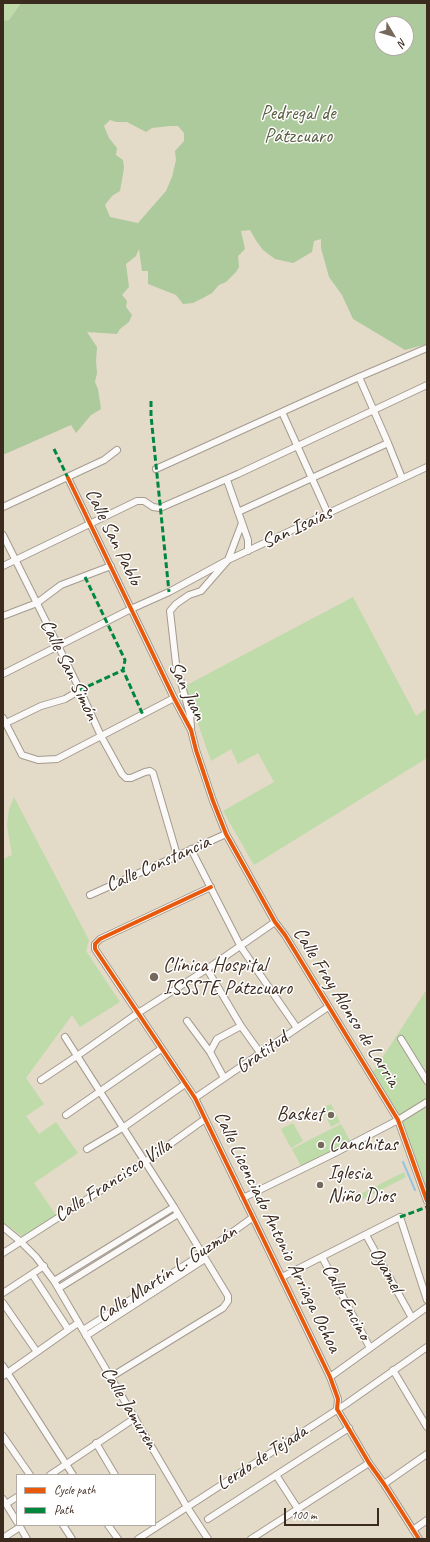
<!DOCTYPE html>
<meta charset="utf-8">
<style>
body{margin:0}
#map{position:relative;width:430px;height:1542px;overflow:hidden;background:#e3dac8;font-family:Caveat,sans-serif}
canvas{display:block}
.frame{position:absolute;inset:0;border:4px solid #3b2a1e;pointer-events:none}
.legend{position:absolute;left:16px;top:1474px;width:140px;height:52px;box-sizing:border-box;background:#fff;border:1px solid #b1aaa5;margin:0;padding:5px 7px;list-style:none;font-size:12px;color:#3b2a1e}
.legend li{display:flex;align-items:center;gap:8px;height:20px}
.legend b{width:20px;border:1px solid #b1aaa5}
.north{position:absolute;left:374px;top:16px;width:40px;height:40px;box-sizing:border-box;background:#fff;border:1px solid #b1aaa5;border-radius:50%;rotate:128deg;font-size:11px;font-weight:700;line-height:16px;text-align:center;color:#3b2a1e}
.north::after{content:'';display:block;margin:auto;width:14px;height:18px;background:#76685a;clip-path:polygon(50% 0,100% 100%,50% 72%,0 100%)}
.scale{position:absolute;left:284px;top:1508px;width:95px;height:18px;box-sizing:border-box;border:2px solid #3b2a1e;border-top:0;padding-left:5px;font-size:12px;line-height:14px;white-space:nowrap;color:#3b2a1e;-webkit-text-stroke:3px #fff;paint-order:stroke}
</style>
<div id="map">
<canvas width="430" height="1542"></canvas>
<div class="frame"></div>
<ul class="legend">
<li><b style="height:5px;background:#e8590c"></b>Cycle path</li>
<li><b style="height:5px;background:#00873e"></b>Path</li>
</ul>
<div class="north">N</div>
<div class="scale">100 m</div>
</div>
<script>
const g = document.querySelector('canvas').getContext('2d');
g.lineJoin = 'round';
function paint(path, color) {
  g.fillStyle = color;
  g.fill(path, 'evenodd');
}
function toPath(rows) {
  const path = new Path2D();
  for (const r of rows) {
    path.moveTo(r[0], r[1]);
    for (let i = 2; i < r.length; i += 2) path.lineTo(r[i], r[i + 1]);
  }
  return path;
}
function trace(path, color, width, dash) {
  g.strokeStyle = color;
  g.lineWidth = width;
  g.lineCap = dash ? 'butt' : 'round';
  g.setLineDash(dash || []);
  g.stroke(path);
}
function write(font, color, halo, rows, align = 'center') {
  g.font = font + ' Caveat,sans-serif';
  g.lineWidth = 3;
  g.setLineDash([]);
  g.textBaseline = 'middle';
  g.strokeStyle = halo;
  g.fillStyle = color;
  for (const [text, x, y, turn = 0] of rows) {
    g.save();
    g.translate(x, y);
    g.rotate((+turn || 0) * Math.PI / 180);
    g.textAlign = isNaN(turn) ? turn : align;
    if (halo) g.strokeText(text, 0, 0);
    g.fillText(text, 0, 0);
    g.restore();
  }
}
paint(toPath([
 [3,3,21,3,9,20,3,21],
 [353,597,416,716,427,708,427,758,254,865,223,811,274,782,258,753,238,764,231,749,211,761,185,686],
 [14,797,89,940,86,951,120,1002,80,1027,72,1015,26,1078,44,1104,26,1116,39,1134,56,1122,78,1153,34,1183,56,1215,23,1237,3,1222,3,859,12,855,7,826,9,809],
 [427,989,427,1194,403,1123,373,1072],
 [331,1104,340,1122,331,1127,322,1108],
 [293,1123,303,1141,291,1148,281,1129],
 [341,1124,350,1141,301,1166,292,1149],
 [404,1172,406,1177,357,1202,355,1197]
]), '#bedba9');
paint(toPath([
 [21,3,427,3,427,344,405,350,353,319,342,295,329,277,321,248,321,239,314,241,312,252,293,263,275,259,263,250,257,242,250,230,241,231,245,249,238,256,239,267,236,272,226,282,219,285,212,293,203,298,193,303,183,304,176,295,148,284,148,271,142,271,139,249,136,256,126,264,129,287,122,295,127,301,126,307,132,315,129,322,120,329,117,334,87,332,97,347,96,361,97,373,95,382,98,389,101,409,91,415,76,433,71,425,5,454,3,453,3,21,9,20],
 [382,24,406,24,406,48,382,48],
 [110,120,116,122,127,122,146,132,152,128,170,126,178,126,184,133,184,141,175,151,176,160,172,177,166,191,138,223,110,217,105,205,112,196,120,191,124,168,123,160,116,155,117,148,109,138,104,126]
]), '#adca9d');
trace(toPath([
 [403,1162,415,1190]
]), '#98c3e2', 2);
const street = toPath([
 [359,377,388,443],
 [282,412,328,514],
 [156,469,359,377,427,348],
 [68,478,174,698,191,730,196,750,213,801,226,834,275,922,285,935,398,1120,427,1201],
 [227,480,248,540,248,551],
 [3,507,104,460,117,450],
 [238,512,388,443,402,478],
 [3,535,80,690,101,736,122,774,126,778,131,778,145,772,150,771,153,773,177,855],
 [3,566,137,501,144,501,153,507,160,508,238,474,427,385],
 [3,616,37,603,61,585,111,566],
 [3,674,131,609,169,592,228,560,427,467],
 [3,718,22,755,38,760,57,759,174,698],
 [6,723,41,706,65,699,80,690],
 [191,727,190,715,176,664,170,611,176,604,189,595,201,591,228,560,242,523],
 [191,849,241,947,297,1028],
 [211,887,100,939,95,944,95,949,195,1098,330,1377,338,1399,337,1409,369,1463,384,1484,419,1539],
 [90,895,226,834],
 [207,969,241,1026,261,1054],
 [187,1021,210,1052],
 [65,1037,174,1207,228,1296,228,1301,223,1308,111,1377],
 [401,1039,427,1081],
 [224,1078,210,1052,217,1039,241,1026],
 [41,1080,77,1056,138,1013,207,969,275,922],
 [195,1098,328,1007],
 [66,1115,161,1049],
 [87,1149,124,1127,185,1084],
 [243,1198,331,1155,398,1120,427,1102],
 [3,1227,21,1242,36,1257,54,1281,187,1507,208,1539],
 [366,1235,412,1318],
 [3,1253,145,1162,205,1119],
 [322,1257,370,1348],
 [32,1274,68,1329],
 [282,1277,400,1217,427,1300],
 [54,1281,174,1207],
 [59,1288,178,1214],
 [3,1293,44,1266],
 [3,1303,37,1352],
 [83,1330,202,1254,252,1218],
 [86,1336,205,1259],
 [3,1366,73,1475],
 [393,1370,427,1427],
 [3,1376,78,1323],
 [330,1377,427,1307],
 [3,1436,30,1475],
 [96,1443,115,1475],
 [50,1475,135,1418],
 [276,1475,298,1509],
 [384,1484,427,1454],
 [3,1499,17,1522],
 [6,1504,17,1497],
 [208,1519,349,1428],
 [19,1525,27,1539],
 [63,1525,72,1539],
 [108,1525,118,1539],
 [413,1530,427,1520],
 [3,1538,20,1527],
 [138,1539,346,1404,427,1347],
 [251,1539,369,1463]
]);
trace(street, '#a39b90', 8);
trace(street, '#fbf9f7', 6);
trace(toPath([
 [151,401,151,416,169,592],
 [54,449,68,478],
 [85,577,125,660,123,670,143,715],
 [80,690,123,670],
 [400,1217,427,1207]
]), '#00873e', 3, [6, 3]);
trace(toPath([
 [68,478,174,698,191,730,196,750,213,801,226,834,275,922,285,935,398,1120,427,1201],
 [211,887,100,939,95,944,95,949,195,1098,330,1377,338,1399,337,1409,369,1463,384,1484,419,1539]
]), '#e8590c', 4);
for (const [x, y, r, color] of [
 [154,977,5,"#76685a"],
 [331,1115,4,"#76685a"],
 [321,1145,4,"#76685a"],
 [320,1185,4,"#76685a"]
]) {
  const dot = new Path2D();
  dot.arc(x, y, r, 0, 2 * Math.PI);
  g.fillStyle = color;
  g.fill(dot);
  trace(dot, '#fff', 1.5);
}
write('20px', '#595f40', '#fff', [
 ["Pedregal de",298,114],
 ["Pátzcuaro",298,137]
]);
write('20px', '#3b2a1e', '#fff', [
 ["San Isaías",297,528,-25],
 ["Calle San Pablo",113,537,64],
 ["Calle San Simón",69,670,64],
 ["San Juan",187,691,64],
 ["Calle Constancia",158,864,-24],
 ["Calle Fray Alonso de Larria",346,1007,58],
 ["Gratitud",262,1053,-35],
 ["Calle Francisco Villa",113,1181,-33],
 ["Calle Licenciado Antonio Arriaga Ochoa",277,1232,64],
 ["Oyamel",386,1270,61],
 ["Calle Martín L. Guzmán",167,1274,-33],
 ["Calle Encino",346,1302,62],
 ["Calle Jamuren",129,1408,59],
 ["Lerdo de Tejada",262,1458,-33]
]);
write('20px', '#3b2a1e', '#fff', [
 ["Clínica Hospital",163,966],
 ["ISSSTE Pátzcuaro",163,989],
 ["Basket",323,1115,"right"],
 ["Canchitas",329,1145],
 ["Iglesia",328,1174],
 ["Niño Dios",328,1197]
], 'left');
</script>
